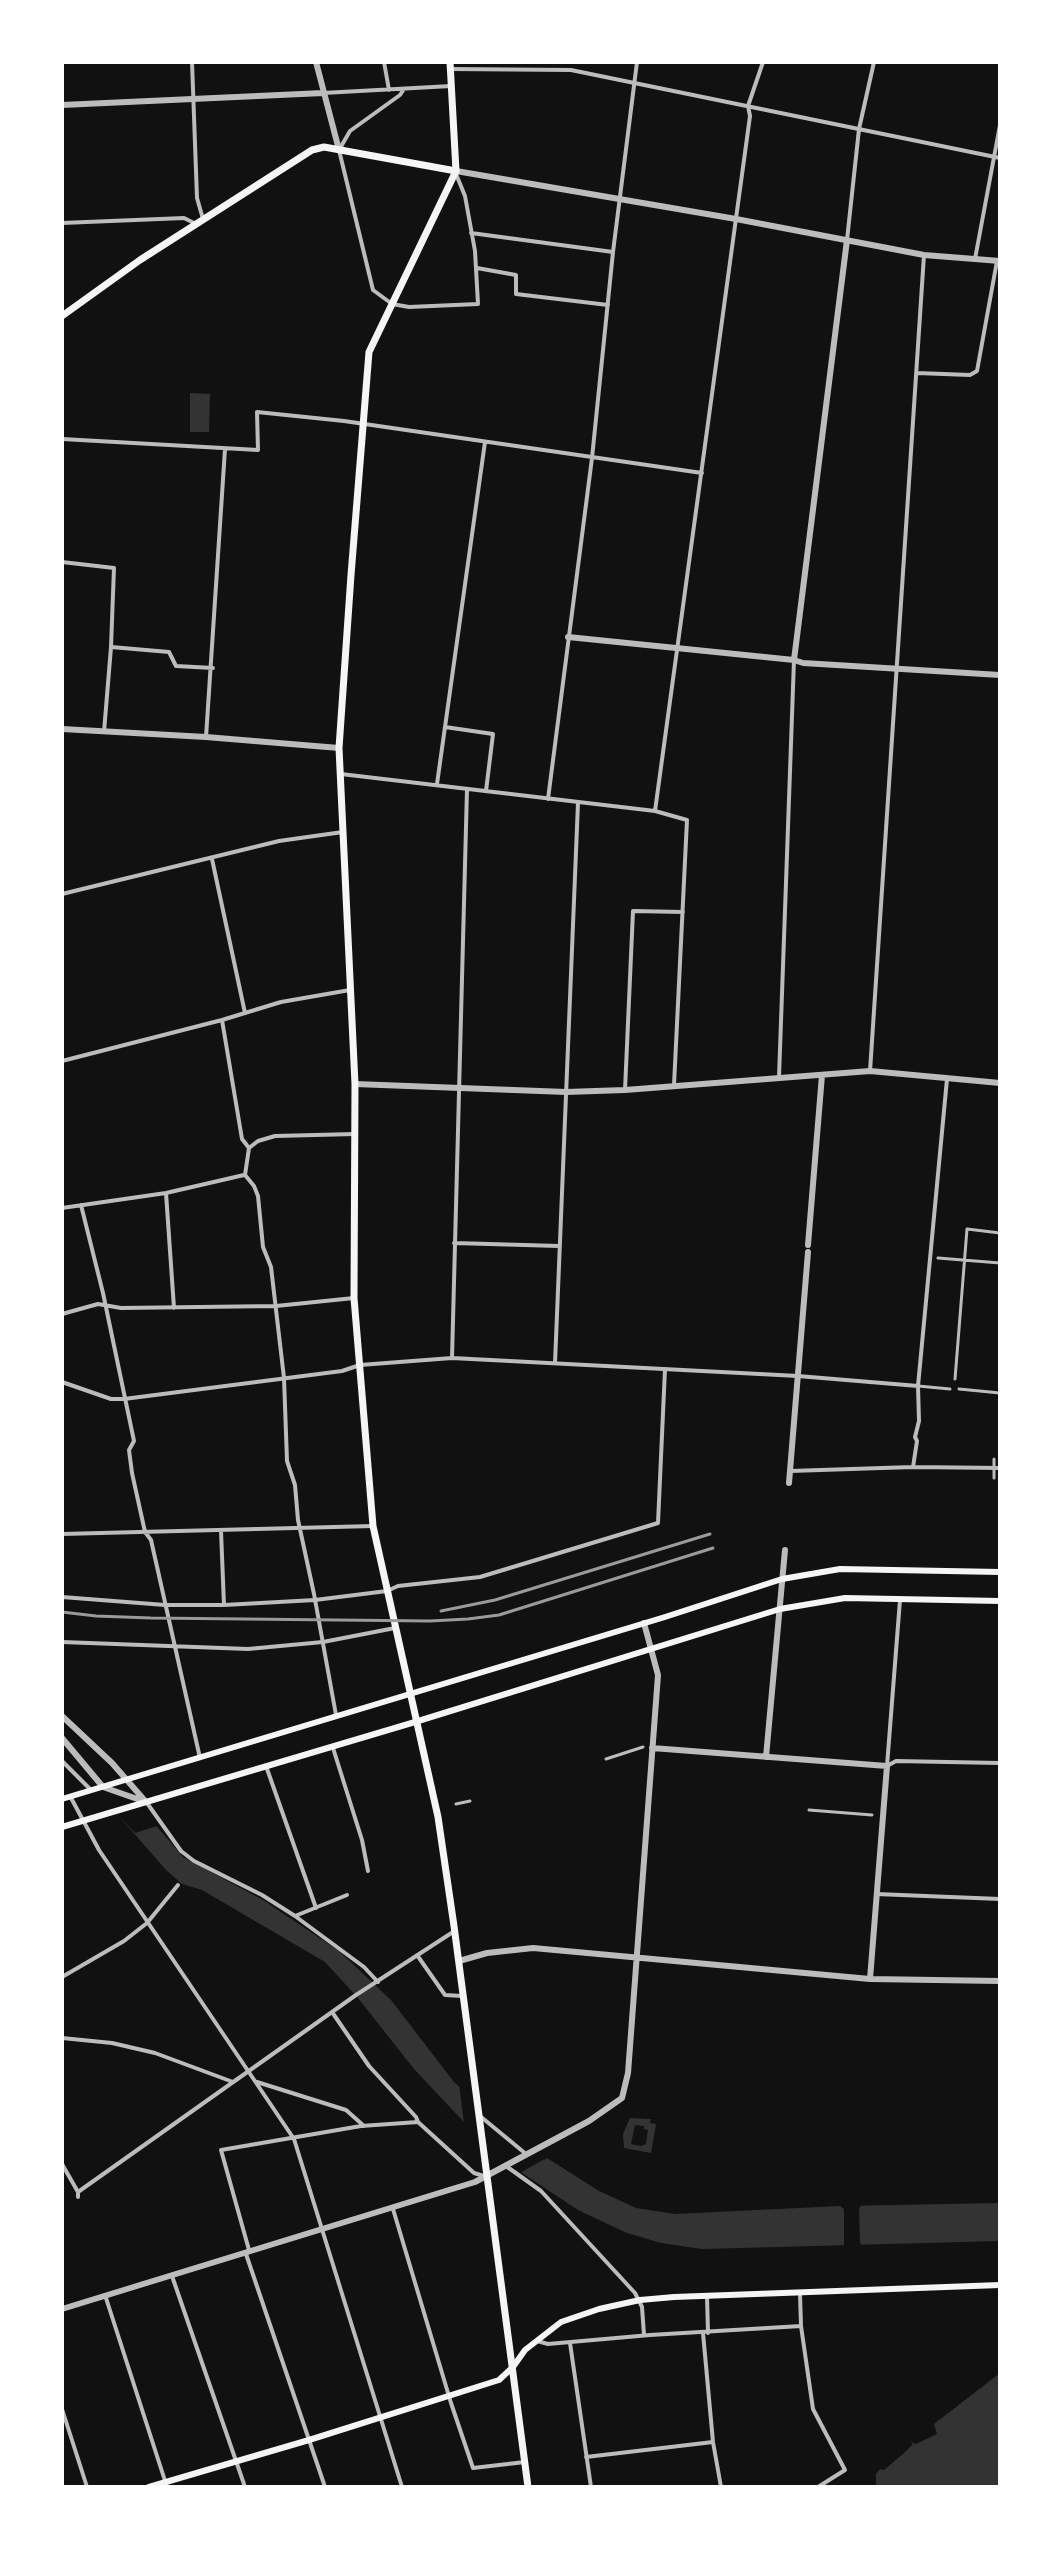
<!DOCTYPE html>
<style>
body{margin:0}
#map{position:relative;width:1062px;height:2549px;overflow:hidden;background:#111;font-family:"Source Serif 4",serif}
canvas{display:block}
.frame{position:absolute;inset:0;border:64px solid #fff;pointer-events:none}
</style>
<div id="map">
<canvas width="1062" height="2549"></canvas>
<div class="frame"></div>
</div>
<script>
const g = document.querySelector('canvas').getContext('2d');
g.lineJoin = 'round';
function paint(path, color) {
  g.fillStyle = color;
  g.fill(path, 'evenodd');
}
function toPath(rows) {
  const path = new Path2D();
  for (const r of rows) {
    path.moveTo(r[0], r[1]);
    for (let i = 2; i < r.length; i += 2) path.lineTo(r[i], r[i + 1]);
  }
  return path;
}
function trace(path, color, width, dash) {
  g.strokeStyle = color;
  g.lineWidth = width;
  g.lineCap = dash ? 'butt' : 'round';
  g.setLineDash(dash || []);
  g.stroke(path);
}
paint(toPath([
 [190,393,210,394,209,432,190,432],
 [62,1726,159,1829,183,1857,263,1900,339,1951,391,2000,454,2082,544,2160,547,2158,599,2191,636,2208,675,2214,840,2206,1000,2203,1000,2241,702,2249,661,2243,627,2233,578,2210,522,2173,462,2120,414,2069,358,1998,325,1962,202,1890,182,1884,166,1870,62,1751],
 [630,2118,651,2119,650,2123,656,2124,651,2153,624,2148,623,2134],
 [635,2125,644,2126,644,2129,648,2130,646,2144,641,2146,631,2144],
 [1000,2373,1000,2487,876,2487,876,2474,880,2469,884,2470,904,2453,913,2444,910,2441,916,2444,937,2434,934,2424]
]), '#333');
paint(toPath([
 [62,1722,137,1799,160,1825,135,1833,62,1756],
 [459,2083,546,2158,520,2173,464,2124],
 [861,2205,859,2210,860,2243,863,2246,844,2246,844,2209,840,2206]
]), '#111');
trace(toPath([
 [938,1258,1000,1263],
 [955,1379,967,1229,1000,1233],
 [918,1386,950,1389],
 [959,1389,1000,1393],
 [994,1478,994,1459],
 [606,1759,643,1747],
 [456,1804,470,1801],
 [809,1810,872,1815]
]), '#bcbcbc', 3);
trace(toPath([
 [192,62,197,198,203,219],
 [384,62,389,90],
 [450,69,571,70,1000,158],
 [404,89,400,95,350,131,339,150,373,290,392,304,409,307,478,304,475,251,465,196,456,174],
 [323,93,451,86],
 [62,223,184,218,194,223],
 [471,233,613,252],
 [847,240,859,129,874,62],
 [975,259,1000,125],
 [477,268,516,275,516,294,608,305],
 [917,373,970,375,977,371,997,261],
 [62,439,258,450,257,412,344,421,702,473],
 [62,562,114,568,111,647],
 [445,727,493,734,486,791],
 [104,732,111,647,169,652,176,666,213,668],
 [206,737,225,449],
 [341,774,655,811,687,820,674,1085],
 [437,784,485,442],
 [548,799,592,458,613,252,637,62],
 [655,811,750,116,748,106,763,62],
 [212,859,245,1013],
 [62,894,279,841,343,832],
 [222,1020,242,1139,249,1148],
 [62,1061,222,1020,281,1002,350,990],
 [870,1071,924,255],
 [779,1077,794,660],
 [625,1090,633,911,683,912],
 [249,1148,258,1141,275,1136,355,1134],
 [245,1175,254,1186,258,1196,263,1247,271,1267,284,1378,287,1461,295,1485,298,1520,314,1594,336,1715],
 [245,1175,249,1148],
 [166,1193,174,1308],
 [81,1205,103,1293,134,1441,129,1450,132,1473,145,1532,151,1540,200,1758],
 [62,1208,166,1193,244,1175],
 [454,1243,559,1246],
 [62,1314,98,1304,121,1308,276,1306,354,1298],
 [452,1358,467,789],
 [555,1363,578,803],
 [62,1382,111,1399,124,1399,342,1371,360,1365,452,1358,798,1376,918,1386],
 [913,1467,917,1441,915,1437,919,1421,918,1386,947,1079],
 [790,1471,913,1467,1000,1468],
 [221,1531,224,1605],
 [62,1534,373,1526],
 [62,1597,165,1605,224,1605,315,1600,387,1591,398,1586,480,1577,658,1523,665,1369],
 [900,1600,887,1766,896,1761,1000,1763],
 [62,1642,248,1649,323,1642,395,1628],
 [333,1748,362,1840,368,1871],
 [62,1761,91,1790],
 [266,1766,316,1908],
 [70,1796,99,1850,294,2139,402,2487],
 [147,1803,181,1851,194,1861,262,1895,295,1916,364,1967,378,1982],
 [876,1894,1000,1899],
 [295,1916,347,1895],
 [417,1955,445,1995,462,1996],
 [62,1977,124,1941,147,1923,178,1885],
 [332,2012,369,2066,416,2117,418,2122,474,2173,484,2176],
 [62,2038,112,2043,155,2053,233,2082],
 [257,2082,346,2110,364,2126],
 [480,2116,526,2154],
 [62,2164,78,2192,78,2197],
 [506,2166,541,2191,635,2293,642,2307,644,2335],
 [78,2192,356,1995,453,1932],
 [393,2209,451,2403,473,2468,525,2462],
 [249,2250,221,2150,361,2126,418,2122],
 [246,2254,325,2487],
 [172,2276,245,2487],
 [800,2294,801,2326,813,2409,845,2470,818,2487],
 [105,2295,167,2487],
 [707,2296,708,2333],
 [703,2333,713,2442,721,2487],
 [537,2341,548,2344,650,2335,801,2326],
 [570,2343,591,2487],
 [62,2409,87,2487],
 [586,2457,713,2442]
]), '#bcbcbc', 4);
trace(toPath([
 [316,62,339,150],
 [62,105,323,93],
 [456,171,736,219,924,255,1000,261],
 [568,637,794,660,803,663,1000,675],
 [794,660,847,240],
 [62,729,206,737,339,748],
 [355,1084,566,1092,625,1090,870,1071,1000,1083],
 [808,1245,822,1075],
 [789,1483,808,1252],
 [62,1716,112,1763,146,1802],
 [62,1738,103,1787,143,1801],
 [652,1748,887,1766,870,1979],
 [766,1757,785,1550],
 [459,1961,487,1953,533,1948,870,1979,1000,1981],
 [62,2309,475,2182,589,2121,622,2098,628,2073,658,1675,644,1623]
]), '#bcbcbc', 6);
trace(toPath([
 [62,1799,665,1617,782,1579,840,1569,1000,1572],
 [62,1827,415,1722,780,1609,845,1598,1000,1601],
 [149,2487,309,2440,499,2380,513,2367,525,2350,561,2322,599,2309,640,2300,674,2297,1000,2285]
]), '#f5f5f5', 6);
trace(toPath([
 [62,316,140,260,312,150,324,147,456,171]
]), '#f5f5f5', 7);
trace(toPath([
 [450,62,456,171,369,352,351,575,339,748,355,1084,354,1298,373,1526,438,1817,454,1926,528,2487]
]), '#f5f5f5', 7);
trace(toPath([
 [441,1611,495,1600,710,1534],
 [62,1612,96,1616,151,1618,430,1621,468,1619,499,1615,713,1548]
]), '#9a9a9a', 3);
</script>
